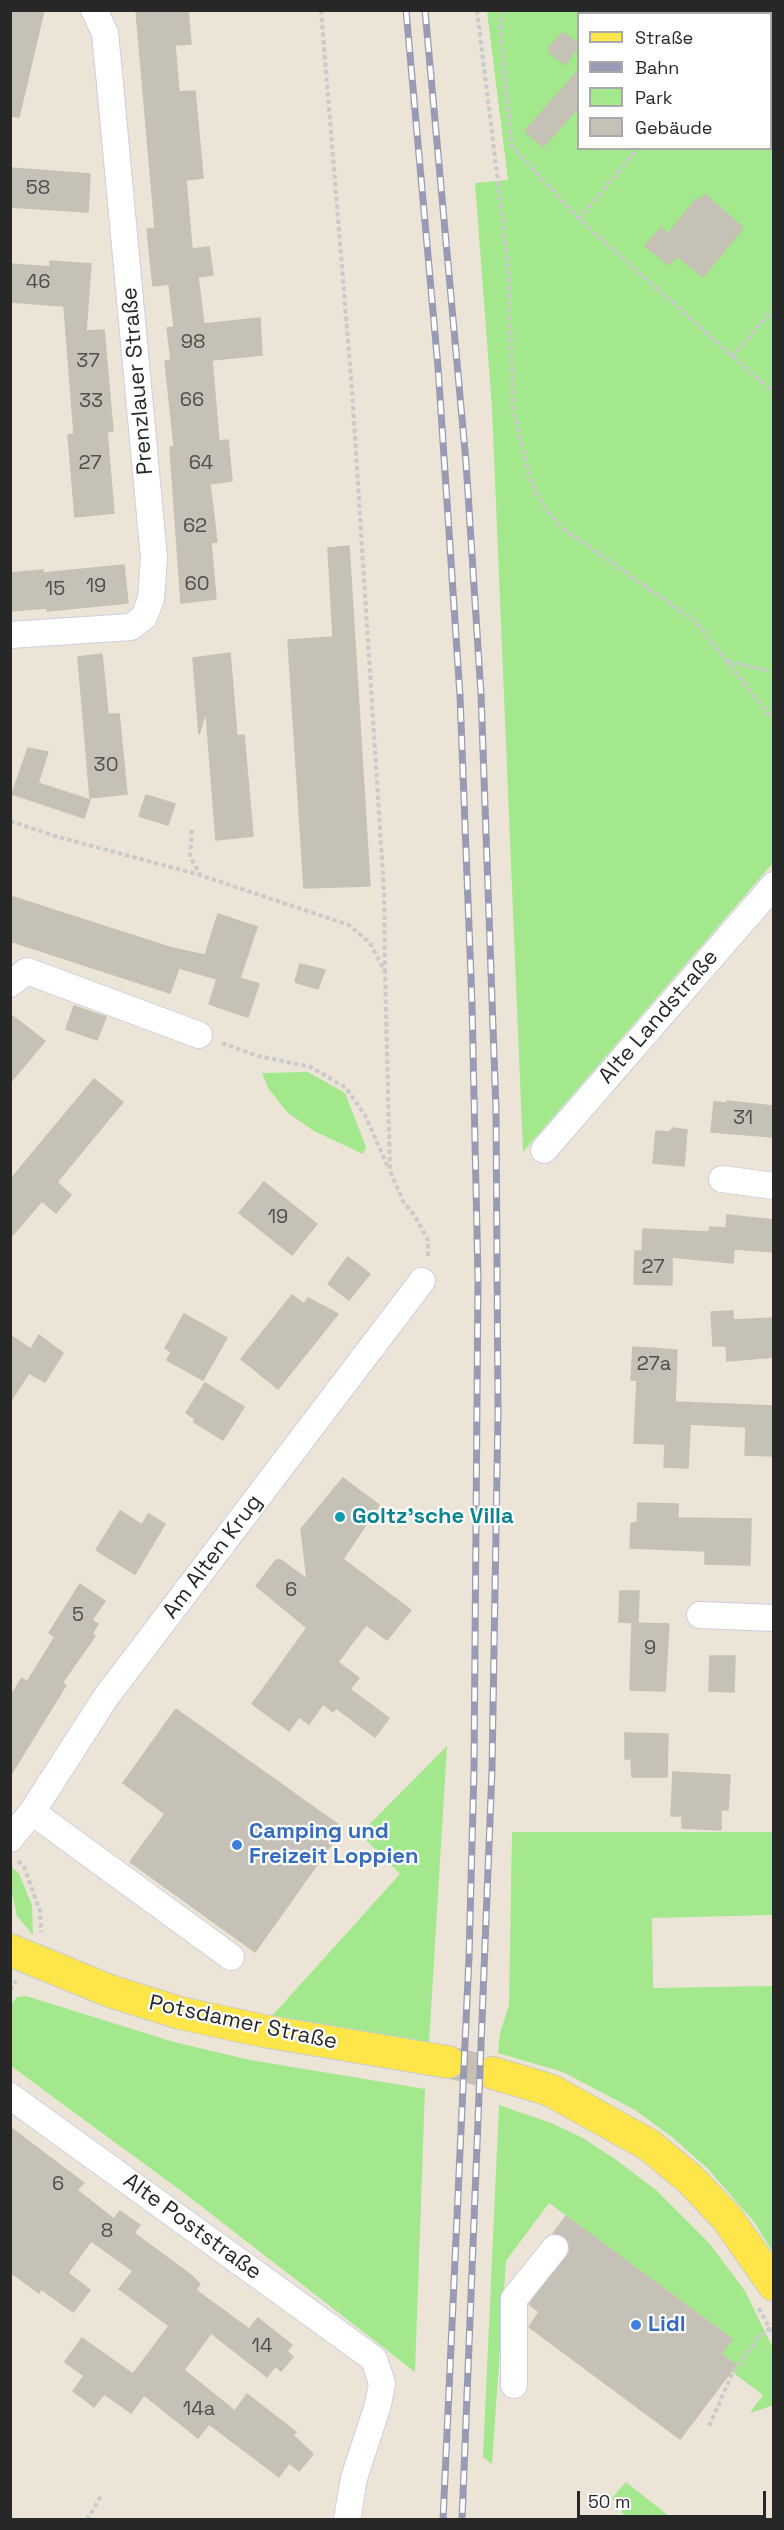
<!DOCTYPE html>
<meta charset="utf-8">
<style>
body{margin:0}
#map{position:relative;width:784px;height:2530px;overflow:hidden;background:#ece5d7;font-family:"Space Grotesk",sans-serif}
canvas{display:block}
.frame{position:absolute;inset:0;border:12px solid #272727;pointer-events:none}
.legend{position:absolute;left:577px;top:12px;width:195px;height:138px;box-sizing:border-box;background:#fff;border:2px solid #a9a9a9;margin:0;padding:8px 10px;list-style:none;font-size:18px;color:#272727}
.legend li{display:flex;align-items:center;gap:12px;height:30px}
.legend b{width:30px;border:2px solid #a9a9a9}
.scale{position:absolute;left:577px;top:2491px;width:189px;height:27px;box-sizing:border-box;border:3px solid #272727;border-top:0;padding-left:8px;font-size:18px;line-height:21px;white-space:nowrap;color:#272727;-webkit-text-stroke:4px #fff;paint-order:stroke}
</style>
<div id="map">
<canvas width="784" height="2530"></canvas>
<div class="frame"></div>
<ul class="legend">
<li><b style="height:8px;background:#fde54a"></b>Straße</li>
<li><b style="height:8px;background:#999bb4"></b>Bahn</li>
<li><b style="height:16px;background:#a3e88d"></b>Park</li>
<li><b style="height:16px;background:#c6c1b7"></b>Gebäude</li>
</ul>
<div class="scale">50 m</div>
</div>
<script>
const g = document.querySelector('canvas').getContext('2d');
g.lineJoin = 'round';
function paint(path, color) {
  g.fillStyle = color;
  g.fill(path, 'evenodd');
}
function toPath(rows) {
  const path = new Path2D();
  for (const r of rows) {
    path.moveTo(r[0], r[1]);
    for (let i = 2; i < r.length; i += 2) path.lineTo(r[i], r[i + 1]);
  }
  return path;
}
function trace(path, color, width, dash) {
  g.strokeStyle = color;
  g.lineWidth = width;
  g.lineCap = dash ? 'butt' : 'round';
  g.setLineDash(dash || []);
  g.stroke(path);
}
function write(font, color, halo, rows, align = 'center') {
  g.font = font + ' "Space Grotesk",sans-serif';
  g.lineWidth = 4.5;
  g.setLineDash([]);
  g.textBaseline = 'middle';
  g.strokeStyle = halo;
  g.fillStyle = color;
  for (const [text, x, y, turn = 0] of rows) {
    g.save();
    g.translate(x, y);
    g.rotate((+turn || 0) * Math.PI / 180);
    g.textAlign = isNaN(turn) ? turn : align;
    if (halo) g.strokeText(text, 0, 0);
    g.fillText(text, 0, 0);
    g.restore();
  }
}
paint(toPath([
 [487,11,773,11,773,863,523,1152,492,408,475,183,508,180],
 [578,14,770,14,770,148,578,148],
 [308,1072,345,1093,366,1147,363,1154,314,1131,288,1113,268,1088,262,1073],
 [447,1746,429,2043,271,2017,400,1874,360,1834],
 [512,1832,773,1832,773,1915,652,1918,653,1988,773,1986,773,2253,755,2223,708,2169,672,2137,635,2110,563,2072,498,2053,500,2033,509,2005],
 [10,1865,19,1874,32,1905,33,1935,17,1916,11,1889],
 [26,1996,174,2042,250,2060,425,2089,415,2372,188,2196,11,2066,11,2004,17,1997],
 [499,2105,551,2123,583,2138,615,2159,656,2190,710,2244,745,2291,773,2348,774,2405,750,2413,763,2395,731,2371,736,2365,721,2353,732,2338,549,2203,506,2261,492,2464,483,2457],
 [626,2482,627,2483,673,2519,627,2519,612,2498]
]), '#a3e88d');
const building = toPath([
 [10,10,44,10,19,117,10,116,10,10],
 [136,10,188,10,191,44,175,45,179,92,195,91,203,178,186,180,192,249,209,247,213,275,198,277,204,324,260,318,262,355,212,360,219,441,228,440,232,481,210,484,217,542,211,543,216,599,181,603,170,447,174,446,165,361,171,360,167,328,174,327,169,284,153,286,147,229,155,228,136,10],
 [563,32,579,45,565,65,549,52,549,48,563,32],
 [579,70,579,107,543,147,525,131,579,70],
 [10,168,90,174,88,212,10,207,10,168],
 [705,194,743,228,703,277,677,256,669,265,645,246,661,228,668,234,696,199,699,201,705,194],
 [50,261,91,264,86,331,104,330,113,431,107,432,114,513,75,517,68,435,74,434,64,306,10,302,10,264,50,267,50,261],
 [349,546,370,886,304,888,288,640,333,637,328,548,349,546],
 [124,565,128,603,47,611,47,608,10,611,10,573,43,570,43,573,124,565],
 [230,653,237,736,244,735,253,836,216,840,206,712,199,734,193,658,230,653],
 [102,654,108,714,119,714,127,794,90,798,78,657,102,654],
 [28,748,48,752,38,783,90,800,84,818,12,794,28,748],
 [146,795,175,804,168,825,139,816,146,795],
 [10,896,172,948,205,955,218,914,257,927,240,978,259,984,248,1017,209,1004,217,979,179,968,170,993,10,941,10,896],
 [300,964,325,970,318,989,295,982,300,964],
 [74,1006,106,1017,97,1040,66,1029,74,1006],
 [10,1014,45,1041,10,1083,10,1014],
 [94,1079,123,1102,57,1182,71,1195,56,1213,42,1201,10,1238,10,1180,94,1079],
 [727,1101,774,1106,774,1137,711,1132,714,1102,727,1103,727,1101],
 [673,1128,687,1130,684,1166,653,1163,656,1131,669,1132,673,1128],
 [264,1182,317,1224,292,1255,239,1213,264,1182],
 [727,1215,774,1220,774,1252,734,1249,733,1263,672,1257,672,1285,634,1284,635,1251,642,1251,643,1229,709,1232,710,1227,726,1228,727,1215],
 [348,1257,370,1274,349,1300,328,1284,348,1257],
 [292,1295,304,1304,308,1298,338,1314,278,1389,241,1359,292,1295],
 [733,1311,733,1320,774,1318,774,1357,727,1361,726,1346,713,1346,711,1312,733,1311],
 [184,1314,227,1338,203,1380,167,1360,171,1352,165,1348,184,1314],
 [10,1335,31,1349,39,1335,63,1353,45,1382,29,1373,10,1402,10,1335],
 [633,1347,677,1350,675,1402,774,1406,774,1456,745,1455,746,1427,690,1424,688,1468,664,1467,665,1444,634,1443,637,1380,631,1380,633,1347],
 [205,1383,244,1407,223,1440,194,1422,195,1419,186,1413,205,1383],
 [343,1478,379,1505,343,1559,411,1610,387,1640,366,1625,338,1662,359,1678,350,1689,389,1718,375,1737,336,1708,333,1712,323,1704,309,1724,299,1717,289,1731,252,1704,307,1628,256,1586,276,1560,281,1560,307,1579,301,1529,343,1478],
 [638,1503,678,1504,678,1518,751,1519,750,1565,705,1564,705,1551,630,1548,631,1523,637,1523,638,1503],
 [120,1511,142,1525,148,1514,165,1524,135,1574,96,1550,120,1511],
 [80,1584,105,1601,92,1620,98,1624,92,1634,95,1636,62,1683,66,1685,10,1776,10,1697,22,1678,27,1682,55,1637,49,1633,80,1584],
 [620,1591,639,1591,638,1623,619,1622,620,1591],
 [632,1623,669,1624,665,1691,630,1690,632,1623],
 [710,1656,735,1656,734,1692,709,1691,710,1656],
 [176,1709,343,1828,255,1952,130,1862,165,1814,123,1783,176,1709],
 [625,1733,668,1734,667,1777,632,1777,631,1759,625,1759,625,1733],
 [673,1772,730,1775,728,1810,721,1810,721,1830,682,1828,682,1816,671,1816,673,1772],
 [10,2127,84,2183,77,2190,114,2219,120,2211,140,2225,134,2233,191,2275,200,2284,196,2290,249,2329,258,2318,292,2345,287,2351,293,2357,281,2371,275,2366,267,2377,211,2333,184,2370,235,2411,247,2394,296,2432,293,2435,313,2454,299,2471,289,2463,279,2477,209,2424,198,2438,144,2395,131,2413,104,2394,94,2407,73,2391,84,2376,65,2362,82,2338,133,2374,169,2326,119,2289,133,2271,91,2241,68,2273,90,2290,73,2312,41,2289,39,2293,10,2272,10,2127],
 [566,2216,732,2339,721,2354,736,2365,680,2439,529,2327,539,2312,529,2304,570,2251,565,2237,553,2234,566,2216]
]);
paint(building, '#c6c1b7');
trace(building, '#c6c1b1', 1.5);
trace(toPath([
 [448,2062,493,2073]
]), '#c5bfb4', 32, [32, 16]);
const minor = toPath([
 [10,635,131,627,144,617,151,599,154,558,110,84,105,33,94,10],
 [10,984,27,971,199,1035],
 [544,1150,774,885],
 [722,1179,774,1186],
 [700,1615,774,1618],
 [32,1812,231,1957],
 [10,1839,32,1812,106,1697,422,1281],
 [10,2096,374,2359,382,2383,378,2405,354,2478,347,2520],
 [514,2385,514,2299,555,2248]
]);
const major = toPath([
 [10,1950,110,1991,180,2013,264,2031,448,2062],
 [493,2073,550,2090,649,2145,690,2179,727,2218,774,2285]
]);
trace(minor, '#cccee2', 28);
trace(major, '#cbcbcb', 34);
trace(toPath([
 [321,10,352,390,384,892,385,972],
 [477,10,508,264,513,407,530,478,542,503,561,527,695,621,774,721],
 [502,10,500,24,511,145,579,219,774,393],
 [752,14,754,10],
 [579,219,638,148],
 [732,357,774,308],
 [727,661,774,672],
 [10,821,55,836,200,875,349,925,370,943,385,972,390,1171,404,1203,415,1216,428,1240,428,1257],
 [192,830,190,857,200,874],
 [222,1043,258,1056,311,1067,346,1088,365,1115,388,1167],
 [18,1861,24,1867,40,1911,41,1932],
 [10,1990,16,1981],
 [759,2308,774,2337],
 [709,2426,733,2372,757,2339,770,2328],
 [87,2520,101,2496]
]), '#cbcbcb', 4, [4.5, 3]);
trace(minor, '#fff', 26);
trace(major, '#fde54a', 32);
const rail = toPath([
 [406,10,438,367,460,696,472,1004,478,1278,474,1769,469,1957,443,2520],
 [425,10,466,462,481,694,496,1110,498,1412,492,1770,462,2520]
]);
trace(rail, '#999bb4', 7);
trace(rail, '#fff', 4.5, [14]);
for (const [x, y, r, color] of [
 [340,1517,6,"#0f9aa8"],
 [237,1845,6,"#3f7fe0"],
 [636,2325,6,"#3f7fe0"]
]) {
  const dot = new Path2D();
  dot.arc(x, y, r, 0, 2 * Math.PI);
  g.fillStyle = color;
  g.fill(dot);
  trace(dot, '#fff', 2);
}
write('20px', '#4f4e4b', null, [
 ["58",38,189],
 ["46",38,283],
 ["98",193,343],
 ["37",88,362],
 ["66",192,401],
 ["33",91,402],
 ["27",90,464],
 ["64",201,464],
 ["62",195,527],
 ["60",197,585],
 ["19",96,587],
 ["15",55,590],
 ["30",106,766],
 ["31",743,1119],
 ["19",278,1218],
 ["27",653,1268],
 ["27a",654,1365],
 ["6",291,1591],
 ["5",78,1616],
 ["9",650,1649],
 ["6",58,2185],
 ["8",107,2232],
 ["14",262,2347],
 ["14a",199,2410]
]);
write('22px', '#272727', '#fff', [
 ["Prenzlauer Straße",138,381,-95],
 ["Alte Landstraße",659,1017,-49],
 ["Am Alten Krug",213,1557,-53],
 ["Potsdamer Straße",243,2023,12],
 ["Alte Poststraße",192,2227,36]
]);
write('bold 22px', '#0d838f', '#fff', [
 ["Goltz’sche Villa",352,1517]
], 'left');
write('bold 22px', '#366cbe', '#fff', [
 ["Camping und",249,1832],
 ["Freizeit Loppien",249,1857],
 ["Lidl",648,2325]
], 'left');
</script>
